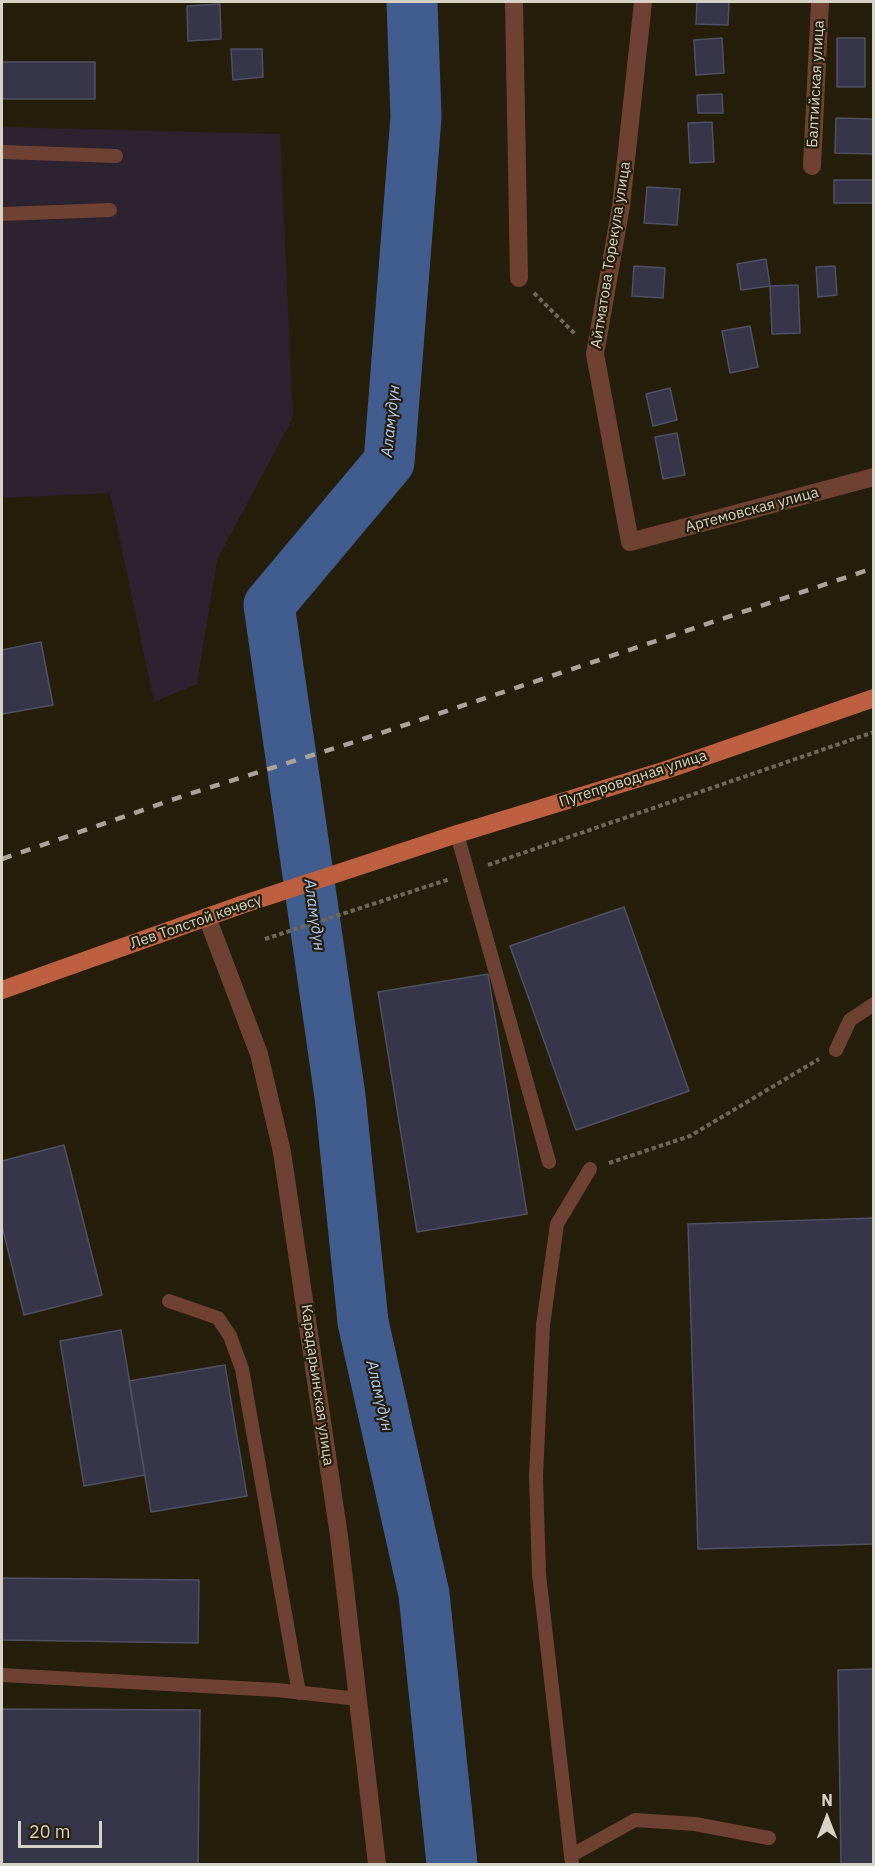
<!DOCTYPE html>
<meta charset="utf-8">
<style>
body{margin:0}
#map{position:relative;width:875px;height:1866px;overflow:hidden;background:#251e0b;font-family:"IBM Plex Sans",sans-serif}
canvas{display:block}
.frame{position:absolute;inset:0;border:3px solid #d6d2c6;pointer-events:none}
.north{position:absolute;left:797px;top:1788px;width:60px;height:60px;-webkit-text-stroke:4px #251e0b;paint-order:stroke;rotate:0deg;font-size:16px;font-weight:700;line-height:24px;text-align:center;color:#d6d2c6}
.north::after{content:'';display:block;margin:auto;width:21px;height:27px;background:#d6d2c6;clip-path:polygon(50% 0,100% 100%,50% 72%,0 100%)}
.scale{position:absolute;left:18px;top:1821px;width:84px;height:27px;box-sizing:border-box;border:3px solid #d6d2c6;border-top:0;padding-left:8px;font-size:18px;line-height:21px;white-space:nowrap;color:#d6d2c6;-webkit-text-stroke:4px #251e0b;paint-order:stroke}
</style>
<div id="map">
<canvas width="875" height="1866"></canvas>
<div class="frame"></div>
<div class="north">N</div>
<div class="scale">20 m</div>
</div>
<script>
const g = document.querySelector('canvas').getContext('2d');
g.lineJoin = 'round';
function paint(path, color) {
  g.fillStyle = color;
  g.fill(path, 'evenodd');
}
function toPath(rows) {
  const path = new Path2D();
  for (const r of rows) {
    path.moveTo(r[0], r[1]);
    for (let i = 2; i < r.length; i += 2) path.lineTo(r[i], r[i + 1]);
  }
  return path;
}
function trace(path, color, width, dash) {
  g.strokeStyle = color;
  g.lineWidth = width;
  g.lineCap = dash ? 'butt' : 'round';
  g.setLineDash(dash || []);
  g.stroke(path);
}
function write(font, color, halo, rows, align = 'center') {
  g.font = font + ' "IBM Plex Sans",sans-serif';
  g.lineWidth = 4.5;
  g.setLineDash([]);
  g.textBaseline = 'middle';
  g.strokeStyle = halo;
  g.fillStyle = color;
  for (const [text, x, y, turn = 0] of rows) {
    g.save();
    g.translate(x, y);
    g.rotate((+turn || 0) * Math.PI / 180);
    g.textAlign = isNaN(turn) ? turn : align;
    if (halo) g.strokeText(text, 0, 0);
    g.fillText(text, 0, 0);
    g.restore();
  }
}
paint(toPath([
 [2,127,280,134,293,418,217,560,197,684,154,702,110,493,2,498]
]), '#2c2230');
trace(toPath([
 [412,2,416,117,389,462,269,605,340,1096,363,1322,424,1594,452,1864]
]), '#415c8f', 51);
const building = toPath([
 [697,2,729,2,728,25,696,24,697,2],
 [220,4,221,39,188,41,187,6,220,4],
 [722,38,724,73,696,75,694,40,722,38],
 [837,38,865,38,865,87,837,87,837,38],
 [231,49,262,49,263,77,233,80,231,49],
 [2,62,95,62,95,99,2,99,2,62],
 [722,94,723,113,698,113,697,95,722,94],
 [836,118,874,119,874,154,835,153,836,118],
 [712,122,714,162,690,163,688,123,712,122],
 [834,180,874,180,874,203,834,203,834,180],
 [647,187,680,189,677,225,644,223,647,187],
 [766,259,770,286,741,290,737,264,766,259],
 [634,266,665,268,663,298,632,296,634,266],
 [835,266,837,295,818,297,816,267,835,266],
 [798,285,800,333,772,334,770,286,798,285],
 [750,326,758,367,730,373,722,331,750,326],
 [670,388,677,420,653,426,646,394,670,388],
 [677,433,685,475,663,479,655,437,677,433],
 [41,642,53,705,2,714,2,650,41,642],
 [624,907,689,1091,576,1130,510,946,624,907],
 [488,974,527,1214,417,1232,378,992,488,974],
 [64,1145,102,1295,24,1315,2,1226,2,1161,64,1145],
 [874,1218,874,1544,698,1549,688,1224,874,1218],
 [121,1330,145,1475,84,1486,60,1341,121,1330],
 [225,1365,247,1496,151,1512,129,1381,225,1365],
 [2,1578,199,1580,198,1643,2,1640,2,1578],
 [874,1669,874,1864,841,1864,838,1670,874,1669],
 [2,1709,200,1710,198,1864,2,1864,2,1709]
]);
paint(building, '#363549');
trace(building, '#505065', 1.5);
trace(toPath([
 [534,293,576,335],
 [488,865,874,732],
 [265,939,450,879],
 [609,1163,690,1136,819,1059]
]), '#6d6858', 4, [4.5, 3]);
trace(toPath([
 [2,152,116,156],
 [2,214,110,210],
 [457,834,549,1162],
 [836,1050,850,1020,874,1004],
 [169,1301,218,1318,230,1336,242,1369,299,1693],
 [2,1675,277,1690,358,1699],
 [572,1855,635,1820,695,1824,769,1838],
 [572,1864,539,1574,536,1476,543,1325,557,1224,590,1169]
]), '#6e4133', 14);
trace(toPath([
 [514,2,519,278],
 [643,2,621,206,595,354,630,542,874,477],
 [812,166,820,2]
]), '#6e4133', 18);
trace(toPath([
 [207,917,259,1054,282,1152,339,1536,377,1864]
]), '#6e4133', 18);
trace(toPath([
 [2,990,241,905,457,834,666,770,874,698]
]), '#bc6041', 18);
trace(toPath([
 [2,859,189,794,354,742,874,568]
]), '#aaa598', 4.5, [10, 10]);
write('15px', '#d6d2c6', '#251e0b', [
 ["Балтийская улица",816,84,-87],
 ["Айтматова Торекула улица",611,255,-81],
 ["Артемовская улица",752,510,-15],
 ["Путепроводная улица",633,779,-18],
 ["Лев Толстой көчөсү",196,922,-19],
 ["Карадарьинская улица",317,1385,82]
]);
write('italic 16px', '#b1cbfa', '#251e0b', [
 ["Аламүдүн",391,421,-84],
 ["Аламүдүн",314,915,82],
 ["Аламүдүн",379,1396,77]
]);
</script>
